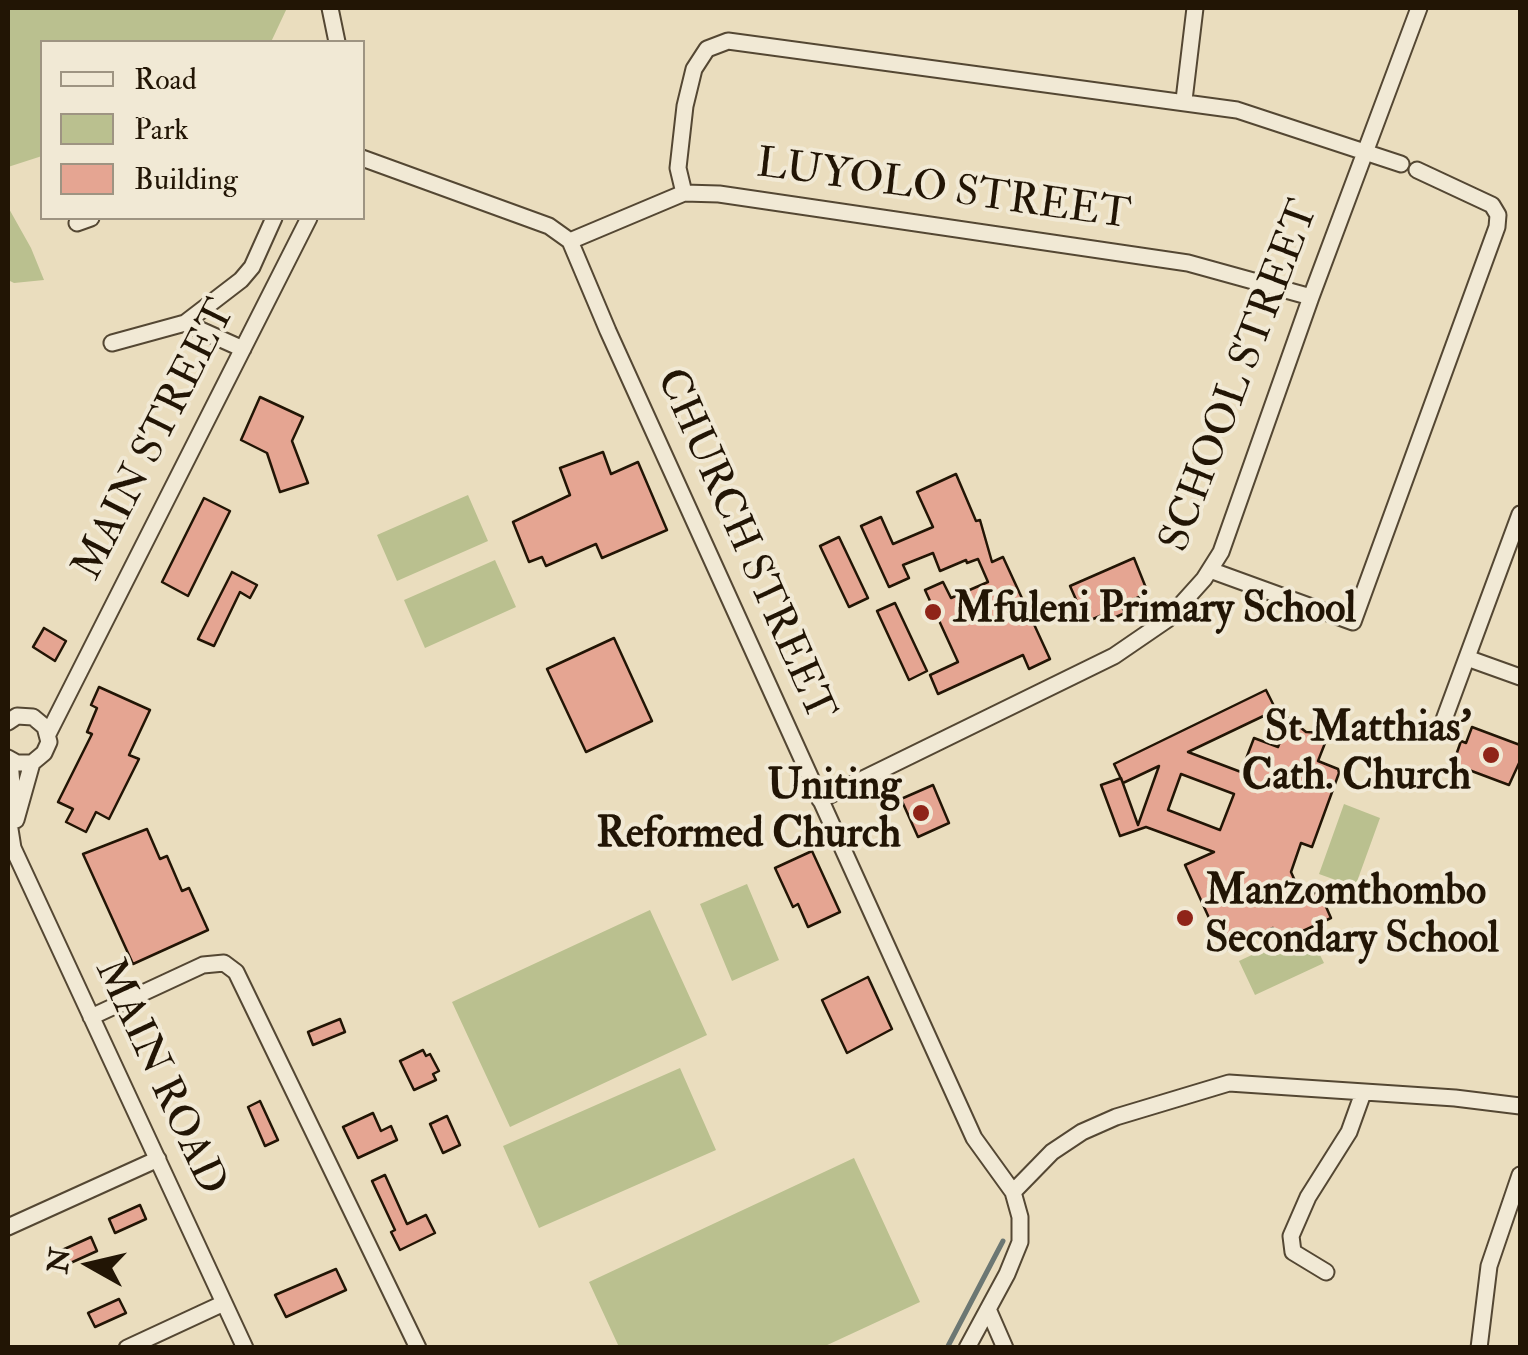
<!DOCTYPE html>
<style>
body{margin:0}
#map{position:relative;width:1528px;height:1355px;overflow:hidden;background:#eaddbe;font-family:"IM FELL Double Pica",serif}
canvas{display:block}
.frame{position:absolute;inset:0;border:10px solid #221505;pointer-events:none}
.legend{position:absolute;left:40px;top:40px;width:325px;height:180px;box-sizing:border-box;background:#f1e9d5;border:2px solid #9e9482;margin:0;padding:12px 18px;list-style:none;font-size:30px;color:#221505}
.legend li{display:flex;align-items:center;gap:20px;height:50px}
.legend b{width:50px;border:2px solid #9e9482}
.north{position:absolute;left:40px;top:1215px;width:100px;height:100px;-webkit-text-stroke:8px #f1e9d5;paint-order:stroke;rotate:278deg;font-size:28px;font-weight:700;line-height:40px;text-align:center;color:#221505}
.north::after{content:'';display:block;margin:auto;width:35px;height:45px;background:#221505;clip-path:polygon(50% 0,100% 100%,50% 72%,0 100%)}
</style>
<div id="map">
<canvas width="1528" height="1355"></canvas>
<div class="frame"></div>
<ul class="legend">
<li><b style="height:12px;background:#f1e9d5"></b>Road</li>
<li><b style="height:28px;background:#bac08f"></b>Park</li>
<li><b style="height:28px;background:#e5a592"></b>Building</li>
</ul>
<div class="north">N</div>
</div>
<script>
const g = document.querySelector('canvas').getContext('2d');
g.lineJoin = 'round';
function paint(path, color) {
  g.fillStyle = color;
  g.fill(path, 'evenodd');
}
function toPath(rows) {
  const path = new Path2D();
  for (const r of rows) {
    path.moveTo(r[0], r[1]);
    for (let i = 2; i < r.length; i += 2) path.lineTo(r[i], r[i + 1]);
  }
  return path;
}
function trace(path, color, width, dash) {
  g.strokeStyle = color;
  g.lineWidth = width;
  g.lineCap = dash ? 'butt' : 'round';
  g.setLineDash(dash || []);
  g.stroke(path);
}
function write(font, color, halo, rows, align = 'center') {
  g.font = font + ' "IM FELL Double Pica",serif';
  g.lineWidth = 8;
  g.setLineDash([]);
  g.textBaseline = 'middle';
  g.strokeStyle = halo;
  g.fillStyle = color;
  for (const [text, x, y, turn = 0] of rows) {
    g.save();
    g.translate(x, y);
    g.rotate((+turn || 0) * Math.PI / 180);
    g.textAlign = isNaN(turn) ? turn : align;
    if (halo) g.strokeText(text, 0, 0);
    g.fillText(text, 0, 0);
    g.restore();
  }
}
paint(toPath([
 [8,8,287,8,271,42,42,42,42,156,8,167],
 [8,207,31,248,44,280,14,283,8,280],
 [468,495,488,541,397,581,377,535],
 [495,560,516,607,425,648,404,600],
 [1344,804,1380,818,1355,887,1319,874],
 [747,884,779,960,732,981,700,904],
 [650,910,707,1035,510,1127,452,1002],
 [1307,929,1324,963,1255,995,1239,961],
 [680,1068,716,1150,539,1228,503,1146],
 [854,1158,920,1302,823,1347,619,1347,589,1282]
]), '#bac08f');
trace(toPath([
 [947,1348,1003,1241]
]), '#6c7773', 5);
const building = toPath([
 [260,397,303,417,292,441,308,483,280,492,267,453,241,440,260,397],
 [603,452,611,474,638,462,667,530,602,558,596,544,546,566,542,557,529,562,513,522,570,495,560,468,603,452],
 [956,474,976,521,980,520,992,562,1003,557,1050,659,1029,669,1023,655,938,694,930,675,958,662,925,590,943,582,951,598,988,582,978,559,967,563,966,560,940,571,933,553,903,565,909,578,889,587,861,526,881,517,893,544,933,527,917,492,956,474],
 [204,498,230,511,188,596,162,582,204,498],
 [839,537,868,598,849,607,820,546,839,537],
 [1134,558,1148,593,1121,605,1125,613,1109,620,1107,613,1086,622,1070,586,1134,558],
 [232,572,257,585,250,598,240,592,214,646,198,639,232,572],
 [895,603,927,671,909,680,877,611,895,603],
 [44,628,66,641,55,661,33,647,44,628],
 [614,638,652,721,586,752,547,669,614,638],
 [99,687,150,710,129,755,139,759,109,819,96,812,86,832,66,822,73,809,58,802,92,734,87,732,97,708,91,705,99,687],
 [1266,690,1276,710,1188,752,1241,772,1254,738,1278,747,1289,718,1306,732,1329,733,1318,761,1338,769,1339,773,1312,847,1301,843,1291,872,1303,899,1319,891,1331,918,1279,942,1273,928,1224,951,1185,865,1214,852,1146,827,1120,836,1101,785,1121,778,1138,825,1159,766,1123,783,1114,764,1266,690],
 [1181,774,1234,794,1220,830,1168,810,1181,774],
 [1472,727,1520,745,1520,761,1509,785,1453,764,1461,741,1466,743,1472,727],
 [933,785,949,823,918,837,901,799,933,785],
 [147,829,160,859,167,856,182,891,189,888,208,930,133,964,83,854,147,829],
 [812,851,840,912,808,927,798,904,793,907,775,868,812,851],
 [868,977,892,1029,847,1053,822,1000,868,977],
 [340,1019,345,1032,313,1045,308,1032,340,1019],
 [423,1050,426,1056,430,1054,439,1071,433,1074,436,1080,414,1090,400,1061,423,1050],
 [260,1101,278,1140,265,1146,248,1107,260,1101],
 [373,1113,381,1131,391,1126,397,1140,358,1158,343,1127,373,1113],
 [447,1116,460,1145,443,1153,430,1124,447,1116],
 [385,1175,407,1224,426,1215,435,1233,400,1250,391,1232,395,1230,372,1181,385,1175],
 [140,1205,146,1219,115,1233,109,1219,140,1205],
 [91,1237,97,1251,66,1265,60,1251,91,1237],
 [336,1269,346,1290,286,1317,275,1295,336,1269],
 [119,1299,126,1313,95,1327,88,1313,119,1299]
]);
paint(building, '#e5a592');
trace(building, '#221505', 2.5);
const minor = toPath([
 [330,8,337,42],
 [1184,100,1195,8],
 [362,158,549,226,570,241,608,331,974,1138,1013,1192,1020,1217,1020,1242,1007,1274,967,1348],
 [684,193,678,168,685,106,694,69,707,49,728,41,1237,110,1401,164],
 [77,223,91,218],
 [570,241,684,193,719,194,1188,263,1311,297],
 [185,323,243,349],
 [112,343,185,323,241,280,252,267,274,218],
 [1210,570,1353,622,1497,227,1498,215,1492,205,1417,170],
 [1467,658,1520,677],
 [8,722,17,716,33,717,45,727,49,742,44,753,32,763,17,763,8,758],
 [1439,733,1520,514],
 [48,734,309,218],
 [10,760,12,785,9,823,13,848,245,1348],
 [820,800,1114,656,1168,619,1204,579,1221,552,1311,297,1419,8],
 [16,820,32,763],
 [91,1017,203,965,224,963,236,972,418,1348],
 [1013,1192,1052,1152,1082,1132,1116,1117,1229,1083,1455,1098,1520,1106],
 [8,1227,158,1159],
 [1326,1272,1293,1252,1291,1236,1308,1197,1349,1132,1363,1093],
 [988,1309,1005,1348],
 [127,1348,224,1303],
 [1479,1348,1489,1266,1520,1175]
]);
trace(minor, '#544733', 19);
trace(minor, '#f1e9d5', 15);
for (const [x, y, r, color] of [
 [933,612,10,"#8f2418"],
 [1491,755,10,"#8f2418"],
 [921,813,10,"#8f2418"],
 [1185,918,10,"#8f2418"]
]) {
  const dot = new Path2D();
  dot.arc(x, y, r, 0, 2 * Math.PI);
  g.fillStyle = color;
  g.fill(dot);
  trace(dot, '#f1e9d5', 4);
}
write('42px', '#221505', '#f1e9d5', [
 ["LUYOLO STREET",943,192,8],
 ["SCHOOL STREET",1242,377,-69],
 ["MAIN STREET",157,441,-63],
 ["CHURCH STREET",743,546,66],
 ["MAIN ROAD",158,1078,65]
]);
write('bold 42px', '#221505', '#f1e9d5', [
 ["Mfuleni Primary School",953,612],
 ["St Matthias'",1471,731,"right"],
 ["Cath. Church",1471,779,"right"],
 ["Uniting",901,789,"right"],
 ["Reformed Church",901,837,"right"],
 ["Manzomthombo",1205,894],
 ["Secondary School",1205,942]
], 'left');
</script>
